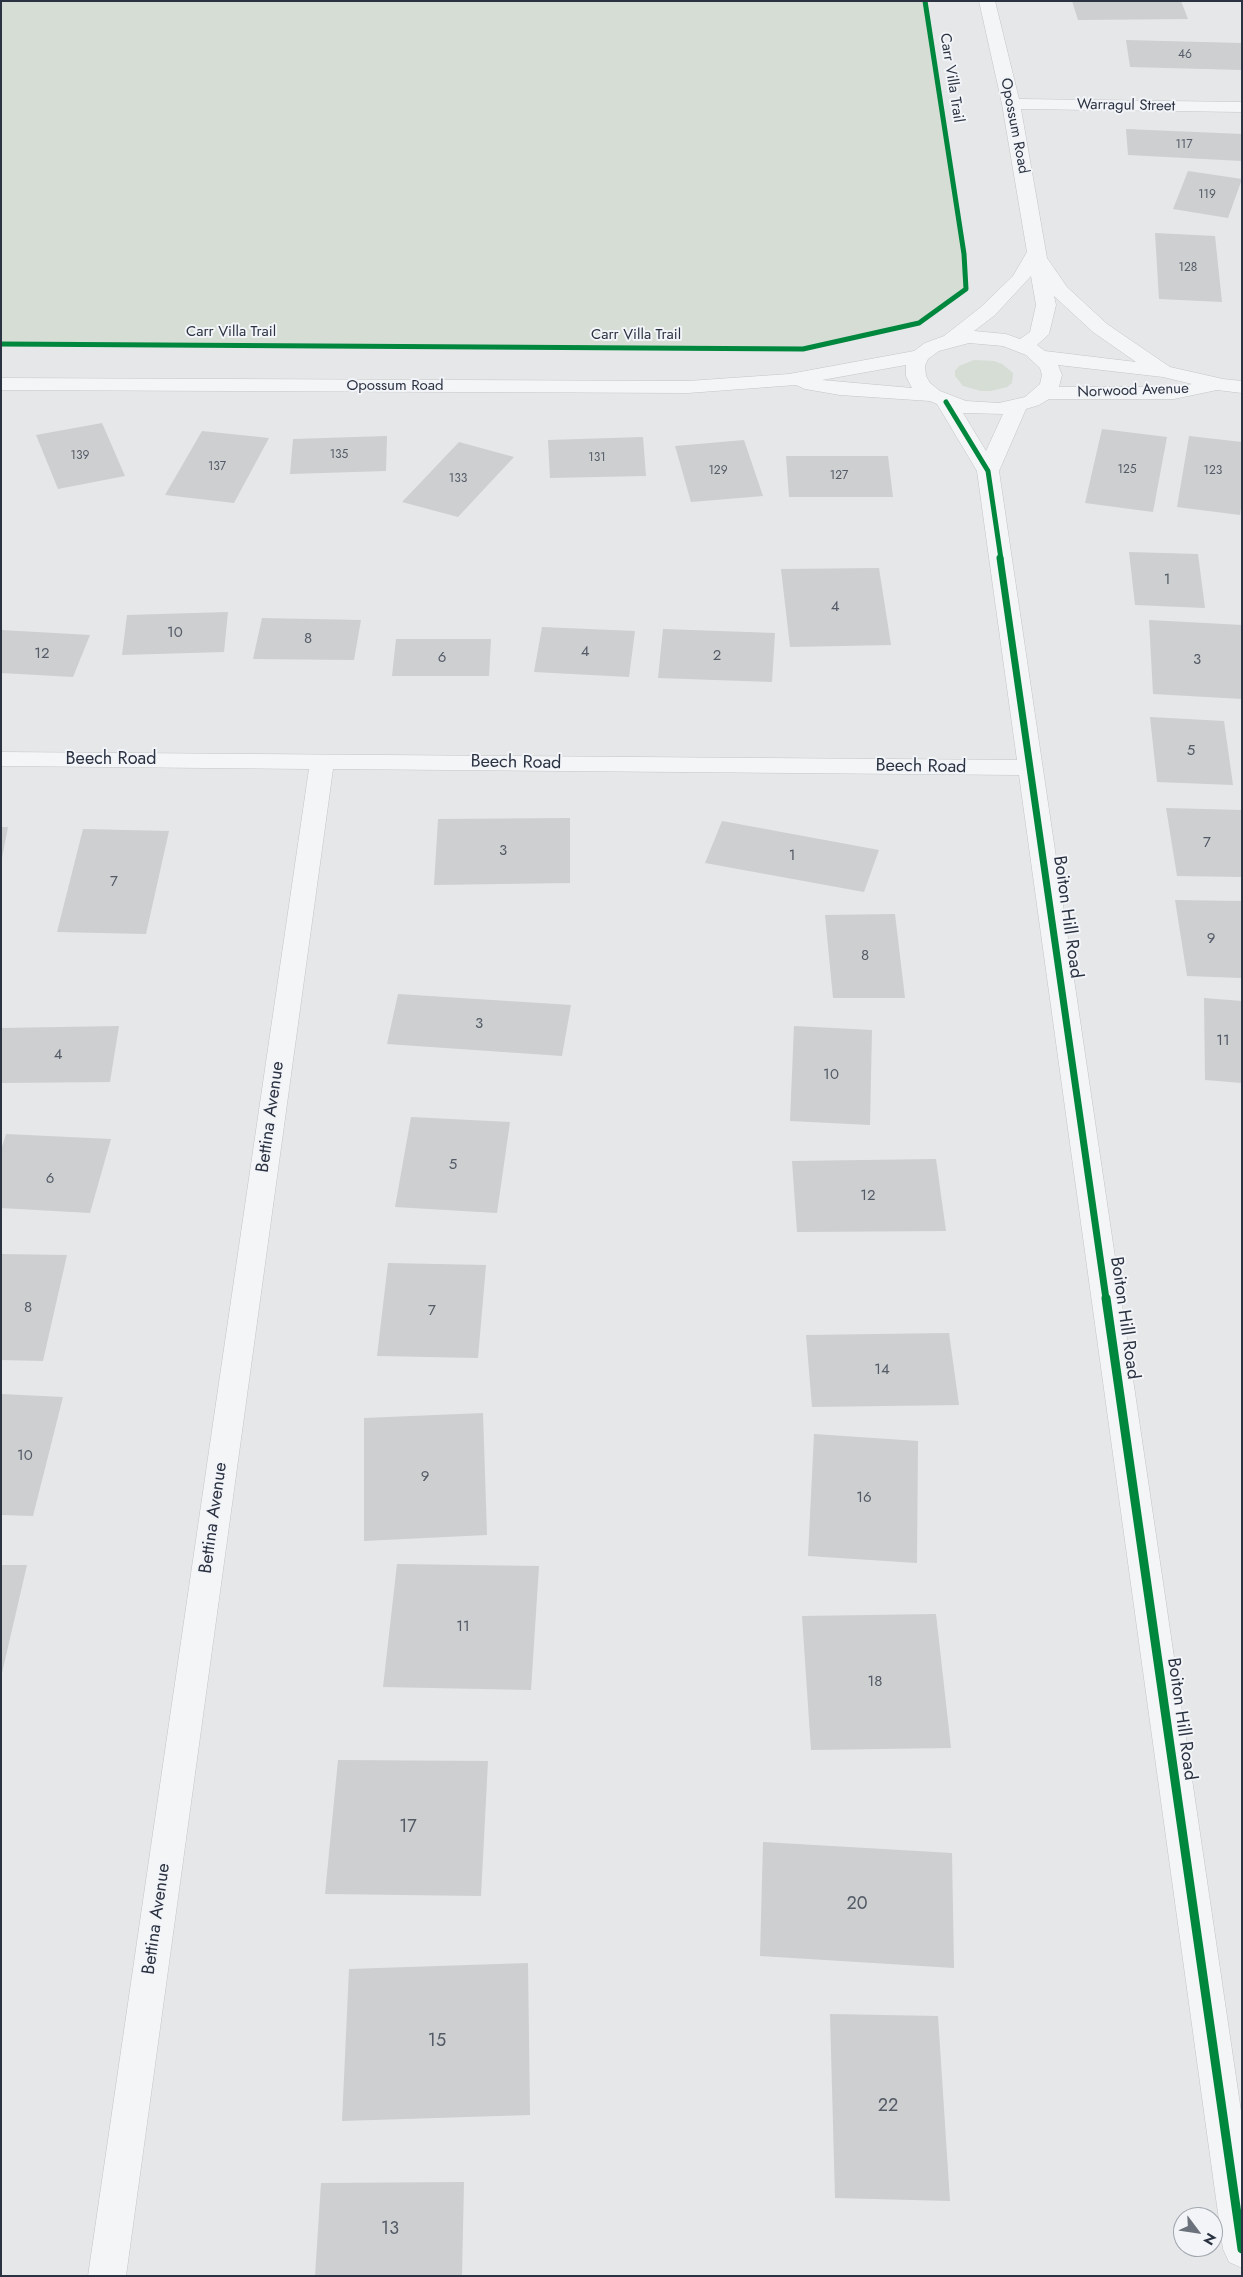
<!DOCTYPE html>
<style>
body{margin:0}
#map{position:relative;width:1243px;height:2277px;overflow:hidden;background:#e5e7e9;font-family:Jost,sans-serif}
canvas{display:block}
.frame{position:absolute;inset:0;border:2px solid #2b3342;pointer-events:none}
.north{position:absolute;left:1173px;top:2207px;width:50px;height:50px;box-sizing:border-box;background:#f2f4f8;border:1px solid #a2a7af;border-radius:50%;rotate:121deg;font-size:14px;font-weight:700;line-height:20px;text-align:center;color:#2b3342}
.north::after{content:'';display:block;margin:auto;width:18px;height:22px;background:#6c727c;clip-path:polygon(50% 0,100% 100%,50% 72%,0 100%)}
</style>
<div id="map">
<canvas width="1243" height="2277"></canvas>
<div class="frame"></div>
<div class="north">N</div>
</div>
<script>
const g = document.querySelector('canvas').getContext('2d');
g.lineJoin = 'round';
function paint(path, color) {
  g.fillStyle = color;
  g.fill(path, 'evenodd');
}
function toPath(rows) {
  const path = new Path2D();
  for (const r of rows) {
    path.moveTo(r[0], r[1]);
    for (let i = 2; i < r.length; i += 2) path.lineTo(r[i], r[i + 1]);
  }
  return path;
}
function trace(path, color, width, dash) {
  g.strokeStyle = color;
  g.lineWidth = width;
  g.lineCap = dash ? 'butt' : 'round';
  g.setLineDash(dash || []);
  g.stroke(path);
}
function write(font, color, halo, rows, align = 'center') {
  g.font = font + ' Jost,sans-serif';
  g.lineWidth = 4;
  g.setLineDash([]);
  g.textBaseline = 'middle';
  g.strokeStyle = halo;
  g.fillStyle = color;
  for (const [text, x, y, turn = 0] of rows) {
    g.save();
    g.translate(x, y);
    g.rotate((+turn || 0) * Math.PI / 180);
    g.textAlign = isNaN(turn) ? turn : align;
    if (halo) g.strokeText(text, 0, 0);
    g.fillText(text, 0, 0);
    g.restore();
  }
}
paint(toPath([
 [1,1,925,1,964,254,966,289,919,323,803,349,1,344],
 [974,360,994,361,1002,364,1013,373,1012,383,1007,387,991,391,981,391,963,386,955,376,955,371,959,366]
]), '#d5ddd5');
paint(toPath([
 [1072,1,1181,1,1188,19,1078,20],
 [1126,40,1242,43,1242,70,1130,67],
 [1126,129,1242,134,1242,161,1128,155],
 [1188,171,1242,179,1228,218,1173,209],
 [1155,233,1215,236,1222,302,1159,299],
 [102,423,125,476,58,489,36,435],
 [1102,429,1167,437,1153,512,1085,503],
 [202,431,269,438,234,503,165,495],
 [387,436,386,471,290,474,293,439],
 [1189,436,1242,442,1242,500,1240,515,1177,507],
 [643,437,646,476,550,478,548,440],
 [744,440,763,496,691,502,675,446],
 [459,442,514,457,458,517,402,502],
 [786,456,888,456,893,497,789,497],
 [1129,552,1198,554,1205,608,1135,605],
 [879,568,891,645,790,647,781,569],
 [228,612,224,652,122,655,127,615],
 [262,618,361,620,354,660,253,659],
 [1149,620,1242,625,1242,699,1153,694],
 [542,627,635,631,629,677,534,672],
 [663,629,775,633,772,682,658,678],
 [1,630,90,635,73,677,1,673],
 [396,639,491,639,489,676,392,676],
 [1150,717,1224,721,1233,785,1157,782],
 [1166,808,1242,810,1242,877,1177,876],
 [570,818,570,883,434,885,438,819],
 [722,821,879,850,864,892,705,863],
 [1,827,8,827,2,858,1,858],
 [83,829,169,831,146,934,57,932],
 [1175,900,1242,901,1242,978,1187,976],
 [895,914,905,998,833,998,825,915],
 [398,994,571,1005,562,1056,387,1044],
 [1204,998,1242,1001,1242,1083,1205,1080],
 [119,1026,110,1082,1,1083,1,1028],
 [794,1026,872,1030,870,1125,790,1121],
 [411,1117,510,1122,497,1213,395,1207],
 [6,1134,111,1139,90,1213,1,1208,1,1150],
 [936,1159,946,1231,797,1232,792,1161],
 [1,1254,67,1255,43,1361,1,1360],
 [388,1263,486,1265,478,1358,377,1356],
 [949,1333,959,1405,812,1407,806,1335],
 [1,1394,63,1397,33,1516,1,1515],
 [483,1413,487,1535,364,1541,364,1418],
 [814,1434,918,1441,917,1563,808,1556],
 [397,1564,539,1566,531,1690,383,1687],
 [1,1565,27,1565,2,1673,1,1673],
 [936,1614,951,1748,811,1750,802,1616],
 [338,1760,488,1761,481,1896,325,1894],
 [763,1842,952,1853,954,1968,760,1956],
 [528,1963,530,2115,342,2121,349,1969],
 [830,2014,938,2016,950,2201,835,2198],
 [464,2182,462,2276,315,2276,321,2183]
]), '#cdcfd1');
const street = toPath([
 [979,1,995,1,1019,99,1242,102,1242,112,1021,109,1047,258,1067,287,1107,324,1170,367,1223,379,1242,381,1242,393,1217,390,1174,399,1049,399,1039,405,1026,409,999,471,1242,2118,1242,2268,1229,2262,1223,2249,1019,775,333,769,126,2276,88,2276,309,769,1,766,1,752,1017,760,977,471,937,404,930,401,840,395,805,389,796,385,688,393,1,390,1,378,688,381,789,374,914,351,925,343,944,336,981,307,1013,276,1027,252,1002,104,979,1],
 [1031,276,1036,305,1030,332,1020,339,1006,334,974,331,995,315,1031,276],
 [1054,296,1093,332,1136,362,1045,351,1037,345,1049,334,1056,305,1054,296],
 [969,343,1003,346,1026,355,1040,368,1042,375,1040,384,1025,397,999,403,966,401,940,391,930,383,926,376,925,366,928,359,939,351,969,343],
 [906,365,906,376,912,388,822,380,906,365],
 [1058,365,1163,377,1192,384,1174,387,1059,387,1062,375,1058,365],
 [963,413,1003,414,986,451,963,413]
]);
trace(street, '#c3c5c7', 1);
paint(street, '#f3f5f6');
trace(toPath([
 [1,344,803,349,919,323,966,289,964,254,925,1],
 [946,402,988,471,1001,559]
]), '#00873e', 5);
trace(toPath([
 [1000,558,1106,1299]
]), '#00873e', 7);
trace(toPath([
 [1106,1298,1242,2249]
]), '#00873e', 9);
write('12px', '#545b66', null, [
 ["46",1185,55],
 ["117",1184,145],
 ["119",1207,195],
 ["128",1188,268],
 ["135",339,455],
 ["139",80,456],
 ["131",597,458],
 ["137",217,467],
 ["125",1127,470],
 ["129",718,471],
 ["123",1213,471],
 ["127",839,476],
 ["133",458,479]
]);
write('15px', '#2b3342', '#f2f4f8', [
 ["Carr Villa Trail",951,78,81],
 ["Warragul Street",1126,106,1],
 ["Opossum Road",1014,126,79],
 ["Carr Villa Trail",231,332],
 ["Carr Villa Trail",636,335],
 ["Opossum Road",395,386],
 ["Norwood Avenue",1133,391,-2]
]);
write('15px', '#545b66', null, [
 ["1",1167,580],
 ["4",835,607],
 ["10",175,633],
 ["8",308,639],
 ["4",585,652],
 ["12",42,654],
 ["2",717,656],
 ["6",442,658],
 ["3",1197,660],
 ["5",1191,751],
 ["7",1207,843],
 ["3",503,851],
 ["1",792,856],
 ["7",114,882],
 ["9",1211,939],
 ["8",865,956],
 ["3",479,1024],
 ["11",1223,1041],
 ["4",58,1055],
 ["10",831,1075],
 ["5",453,1165],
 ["6",50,1179],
 ["12",868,1196],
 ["8",28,1308],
 ["7",432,1311],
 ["14",882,1370],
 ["10",25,1456],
 ["9",425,1477],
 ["16",864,1498],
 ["11",463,1627],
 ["18",875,1682]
]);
write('18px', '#2b3342', '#f2f4f8', [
 ["Beech Road",111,760],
 ["Beech Road",516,763,1],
 ["Beech Road",921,767,1],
 ["Boiton Hill Road",1067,917,82],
 ["Bettina Avenue",271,1117,-82],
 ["Boiton Hill Road",1124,1318,82],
 ["Bettina Avenue",214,1518,-82],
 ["Boiton Hill Road",1181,1719,82],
 ["Bettina Avenue",157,1919,-82]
]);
write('18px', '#545b66', null, [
 ["17",408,1828],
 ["20",857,1905],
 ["15",437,2042],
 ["22",888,2107],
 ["13",390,2230]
]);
</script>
